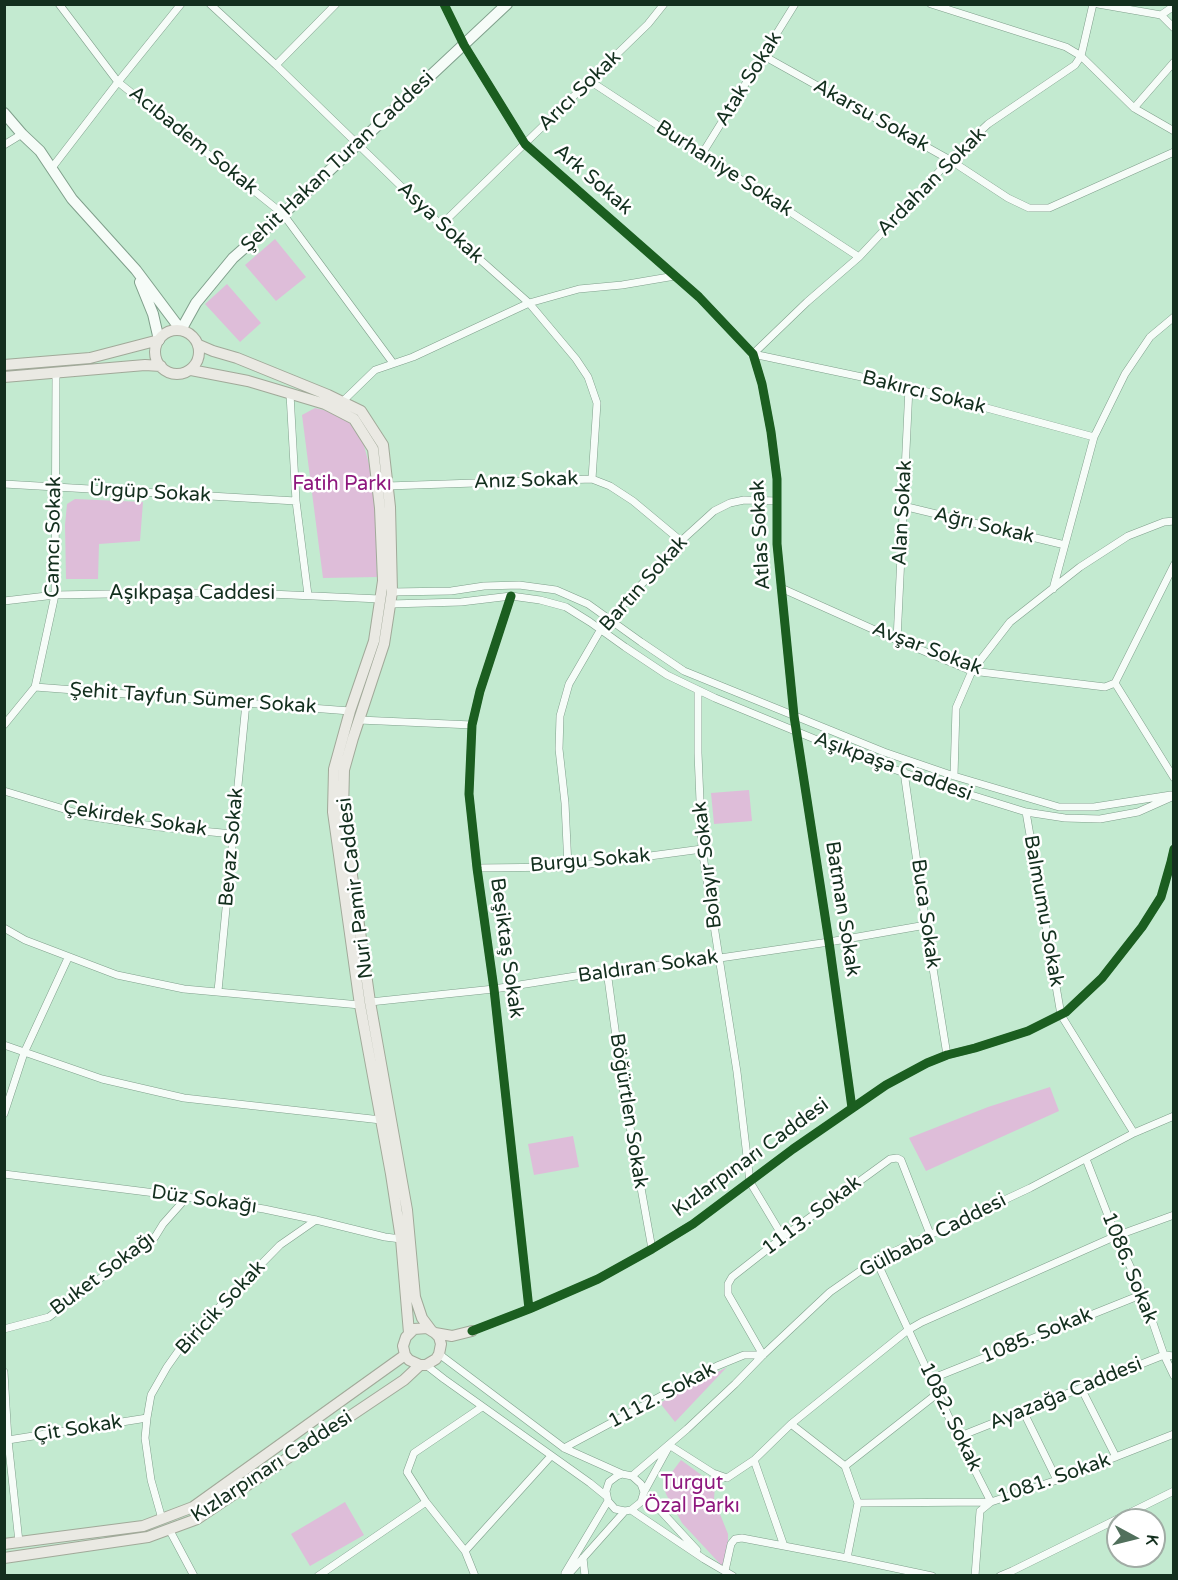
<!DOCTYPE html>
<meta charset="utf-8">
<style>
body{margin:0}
#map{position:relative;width:1178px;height:1580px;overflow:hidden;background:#c3ead0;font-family:"Varela Round",sans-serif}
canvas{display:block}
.frame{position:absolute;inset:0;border:6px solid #132f1e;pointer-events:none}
.north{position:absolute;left:1106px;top:1508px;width:60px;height:60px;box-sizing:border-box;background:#fff;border:2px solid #a1aca5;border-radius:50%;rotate:97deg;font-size:16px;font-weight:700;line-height:24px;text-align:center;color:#132f1e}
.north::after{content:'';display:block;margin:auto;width:21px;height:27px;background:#51705c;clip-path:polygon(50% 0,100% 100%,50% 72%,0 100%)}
</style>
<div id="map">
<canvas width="1178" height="1580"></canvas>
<div class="frame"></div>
<div class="north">K</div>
</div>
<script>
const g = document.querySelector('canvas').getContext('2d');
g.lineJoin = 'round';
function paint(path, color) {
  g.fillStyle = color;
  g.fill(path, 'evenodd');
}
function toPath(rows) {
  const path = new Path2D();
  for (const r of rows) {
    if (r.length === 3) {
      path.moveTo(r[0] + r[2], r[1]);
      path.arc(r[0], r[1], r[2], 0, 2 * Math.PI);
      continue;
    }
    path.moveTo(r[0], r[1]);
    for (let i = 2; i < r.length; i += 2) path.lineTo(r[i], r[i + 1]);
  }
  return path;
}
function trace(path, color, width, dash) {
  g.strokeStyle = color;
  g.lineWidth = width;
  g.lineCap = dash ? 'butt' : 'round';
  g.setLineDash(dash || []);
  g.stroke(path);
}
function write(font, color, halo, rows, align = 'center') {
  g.font = font + ' "Varela Round",sans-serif';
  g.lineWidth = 5;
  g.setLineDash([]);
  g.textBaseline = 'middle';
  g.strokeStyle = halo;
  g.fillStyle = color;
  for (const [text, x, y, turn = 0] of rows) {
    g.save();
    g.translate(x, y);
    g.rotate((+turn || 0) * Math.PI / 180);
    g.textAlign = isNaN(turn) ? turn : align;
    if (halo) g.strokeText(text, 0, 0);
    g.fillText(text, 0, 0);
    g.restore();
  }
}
paint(toPath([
 [275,239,306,277,276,301,245,265],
 [227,284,261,323,240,342,205,304],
 [315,408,332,412,350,423,363,442,369,464,375,507,377,577,323,578,302,415],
 [75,499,143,502,140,541,99,544,98,579,66,579,65,525,67,504],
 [749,790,752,821,714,824,711,793],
 [1050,1087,1059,1111,926,1171,909,1138,988,1107],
 [573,1136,579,1167,534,1175,528,1144],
 [727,1367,675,1422,660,1403],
 [681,1460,715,1485,714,1499,728,1534,728,1553,722,1566,682,1523,666,1494,663,1484],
 [345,1502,364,1535,310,1566,291,1534]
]), '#debdd9');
const street = toPath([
 [59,4,118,82,283,214,393,363],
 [210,4,276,65,441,225,529,303,576,359,588,377,597,403,592,479],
 [444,4,464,45,525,144,699,297,753,354,762,384,771,432,777,479,777,544,794,716,829,942,852,1108],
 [931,4,1066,47,1081,56,1134,108,1174,131],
 [1098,4,1161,15],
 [1174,6,1161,15,1174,28],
 [764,56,950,160,1008,198,1029,208,1049,208,1174,152],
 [276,65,336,4],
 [590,81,859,257],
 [1134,108,1174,62],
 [4,145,22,134],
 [702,154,795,4],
 [51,169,118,82,181,4],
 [441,225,648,24,664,4],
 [753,354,807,302,859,257,950,160,988,124,1075,65,1081,56,1093,4],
 [753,354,909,387,1094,437],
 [290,394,296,501,308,595],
 [342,402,375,370,413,357,529,303,579,289,622,285,675,276],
 [4,484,296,501],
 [387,486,592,479,610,486,633,501,681,541],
 [903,506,1065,545],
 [1174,565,1115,683,1174,778],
 [781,588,897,640,972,671,1105,687,1115,683],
 [1053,589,1094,437,1125,374,1150,337,1174,317],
 [392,592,451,591,484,586,519,585,556,590,588,604,641,642,684,671,884,752,954,776,1059,807,1094,807,1171,795],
 [511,596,480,691,472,725,469,794,477,868,494,989,529,1309],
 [4,601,55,595,162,593,248,593,380,599],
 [390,604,461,602,511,596,540,600,566,607,590,622,625,647,667,675,715,698,856,756,939,785,1026,812,1065,818,1100,819,1138,812,1174,796],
 [897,640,909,387],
 [35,687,350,711],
 [698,690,698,753,702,849,737,1072,750,1182,783,1237],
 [359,720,472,725],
 [4,725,35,687,55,595,56,373],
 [904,772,926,925,947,1055],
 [954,776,956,708,972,671,1010,622,1080,567,1128,536,1164,522,1174,521],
 [4,791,87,816,159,827,233,834],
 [1026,812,1061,1015,1134,1133],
 [568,867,565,803,559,749,560,716,569,684,601,629,681,541,714,511,730,503,744,500,777,501],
 [477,868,568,867,702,849],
 [4,928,25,940,117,975,184,989,360,1005],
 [607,971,623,1088,652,1249],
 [218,991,246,703],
 [370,1002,494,989,607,971,720,958,829,942,926,925],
 [4,1045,102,1079,184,1098,381,1120],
 [4,1114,24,1053,68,958],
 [1086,1159,1116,1236,1143,1294,1164,1355,1174,1376],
 [4,1174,187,1197,264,1209,316,1220,385,1237,401,1239],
 [876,1260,958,1437,991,1502,980,1511,975,1576],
 [4,1329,49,1317,155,1237,163,1224,187,1197],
 [472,1331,529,1309,598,1279,652,1249,693,1224,793,1149,886,1085,927,1063,947,1055,975,1048,1028,1031,1066,1012,1102,978,1142,927,1161,897,1171,862,1174,849],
 [439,1354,564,1448,622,1474],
 [426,1365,444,1379,590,1483,606,1496],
 [4,1372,8,1440,19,1542],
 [931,1379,1143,1294],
 [1081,1388,1116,1457],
 [1023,1411,1057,1480],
 [791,1424,845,1466,858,1503,847,1558],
 [958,1437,1164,1355,1174,1356],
 [8,1440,147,1418],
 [669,1445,713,1473,727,1478,754,1460,791,1424,908,1330,922,1322,1116,1236,1174,1215],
 [564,1448,717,1366,744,1355,763,1355,728,1294,728,1284,732,1277,783,1237,890,1159,897,1158,901,1160,930,1234],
 [754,1460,784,1546],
 [845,1466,938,1393],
 [632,1476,687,1429,735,1384,763,1355,830,1292,876,1260,1030,1188,1134,1133,1174,1116],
 [643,1497,660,1510,697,1550],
 [858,1503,991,1502,1057,1480,1174,1434],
 [631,1510,704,1559,733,1576],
 [625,1511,615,1509,608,1501,606,1491,609,1482,617,1476,622,1474,632,1476,641,1484,644,1492],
 [162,1519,151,1480,145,1438,147,1418,151,1395,167,1367,184,1343,280,1245,316,1220],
 [169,1529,194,1576],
 [465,1551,551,1456],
 [583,1558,585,1576],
 [725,1571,731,1544,735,1539,742,1538,847,1558,932,1576],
 [565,1573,608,1501],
 [318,1576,426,1502],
 [475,1576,465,1551,426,1502,407,1472,414,1453,482,1407],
 [567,1576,625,1511,631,1510,641,1502,644,1492,668,1448],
 [1000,1576,1012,1571,1174,1491]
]);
const secondary = toPath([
 [4,113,22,134,40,151,72,199,136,270,181,330,196,303,233,258,283,214,507,4],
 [140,282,153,314,159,340]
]);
const primary = toPath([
 [177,352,22],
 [199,345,213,351,237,358,328,395,361,411,383,445,390,507,392,592,384,644,353,738,344,770,343,812,370,1002,407,1210,415,1297,422,1318,431,1330],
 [4,365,90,358,159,340],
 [191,370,248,381,325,404,354,419,373,449,380,508,383,581,374,641,350,711,334,769,333,812,360,1005,391,1174,401,1239,409,1333],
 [4,377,145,365,161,366],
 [435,1333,439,1337,441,1344,439,1354,436,1359,426,1365,420,1365,409,1360,405,1355,403,1346,406,1337,414,1329,427,1328,435,1333,452,1336,472,1331],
 [4,1544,143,1526,193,1507,405,1355],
 [4,1558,148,1537,197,1519,404,1380,420,1365]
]);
trace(street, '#7f9f8b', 8);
trace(secondary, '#7f9f8b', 12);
trace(primary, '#a1a999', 12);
trace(street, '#f6fcf8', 7);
trace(secondary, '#f6fcf8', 10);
trace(primary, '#eae9e3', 10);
trace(toPath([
 [444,4,464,45,525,144,699,297,753,354,762,384,771,432,777,479,777,544,794,716,829,942,852,1108],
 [511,596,480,691,472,725,469,794,477,868,494,989,529,1309],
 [472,1331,529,1309,598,1279,652,1249,693,1224,793,1149,886,1085,927,1063,947,1055,975,1048,1028,1031,1066,1012,1102,978,1142,927,1161,897,1171,862,1174,849]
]), '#1b5e20', 9);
write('20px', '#132f1e', '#fff', [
 ["Atak Sokak",749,79,-58],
 ["Arıcı Sokak",580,91,-44],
 ["Akarsu Sokak",871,116,29],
 ["Acıbadem Sokak",193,141,39],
 ["Şehit Hakan Turan Caddesi",338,162,-43],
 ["Burhaniye Sokak",724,169,33],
 ["Ark Sokak",593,180,41],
 ["Ardahan Sokak",932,182,-45],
 ["Asya Sokak",440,223,43],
 ["Bakırcı Sokak",924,393,14],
 ["Anız Sokak",526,481,-2],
 ["Ürgüp Sokak",150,493,3],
 ["Alan Sokak",903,513,-87],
 ["Ağrı Sokak",984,526,13],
 ["Atlas Sokak",761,535,-93],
 ["Camcı Sokak",54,537,-89],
 ["Bartın Sokak",644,584,-48],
 ["Aşıkpaşa Caddesi",192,594],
 ["Avşar Sokak",927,649,21],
 ["Şehit Tayfun Sümer Sokak",193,699,4],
 ["Aşıkpaşa Caddesi",893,767,20],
 ["Çekirdek Sokak",135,819,9],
 ["Beyaz Sokak",232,847,-85],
 ["Burgu Sokak",590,861,-5],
 ["Bolayır Sokak",708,865,-97],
 ["Nuri Pamir Caddesi",356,888,-97],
 ["Batman Sokak",842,909,81],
 ["Balmumu Sokak",1043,911,80],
 ["Buca Sokak",925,914,82],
 ["Beşiktaş Sokak",506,948,82],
 ["Baldıran Sokak",648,967,-8],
 ["Böğürtlen Sokak",628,1111,81],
 ["Kızlarpınarı Caddesi",751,1158,-36],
 ["Düz Sokağı",204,1200,8],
 ["1113. Sokak",812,1216,-37],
 ["Gülbaba Caddesi",933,1236,-27],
 ["1086. Sokak",1129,1268,68],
 ["Buket Sokağı",103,1274,-37],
 ["Biricik Sokak",221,1308,-47],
 ["1085. Sokak",1037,1336,-22],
 ["Ayazağa Caddesi",1066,1394,-22],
 ["1112. Sokak",662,1396,-28],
 ["1082. Sokak",950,1417,64],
 ["Çit Sokak",78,1429,-9],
 ["Kızlarpınarı Caddesi",272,1467,-33],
 ["1081. Sokak",1054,1479,-19]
]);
write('20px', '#8e187e', '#fff', [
 ["Fatih Parkı",342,485],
 ["Turgut",692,1484],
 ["Özal Parkı",692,1507]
]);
</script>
